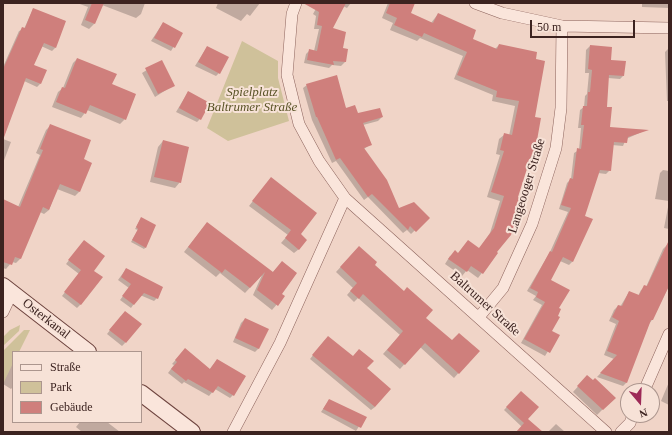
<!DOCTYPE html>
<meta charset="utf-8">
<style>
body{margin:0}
#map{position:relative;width:672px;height:435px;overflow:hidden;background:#f0d4c7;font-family:Georgia,serif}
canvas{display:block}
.frame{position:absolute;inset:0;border:4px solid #3c2320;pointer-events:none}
.legend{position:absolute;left:12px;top:351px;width:130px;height:72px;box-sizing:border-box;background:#f7e2d7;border:1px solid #ac968e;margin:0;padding:5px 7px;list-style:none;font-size:12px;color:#3c2320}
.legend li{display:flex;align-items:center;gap:8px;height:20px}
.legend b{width:20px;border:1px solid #ac968e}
.north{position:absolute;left:620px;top:383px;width:40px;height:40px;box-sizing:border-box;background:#f7e2d7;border:1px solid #ac968e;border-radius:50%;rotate:161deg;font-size:11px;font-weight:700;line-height:16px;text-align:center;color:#3c2320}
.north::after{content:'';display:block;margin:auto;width:14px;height:18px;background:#9d2a57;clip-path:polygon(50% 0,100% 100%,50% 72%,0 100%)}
.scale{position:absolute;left:530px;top:20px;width:105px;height:18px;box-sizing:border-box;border:2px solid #3c2320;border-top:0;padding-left:5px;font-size:12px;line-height:14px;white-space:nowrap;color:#3c2320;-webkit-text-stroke:3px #f7e2d7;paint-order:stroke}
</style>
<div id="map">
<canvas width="672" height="435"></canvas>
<div class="frame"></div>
<ul class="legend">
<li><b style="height:5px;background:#fae5db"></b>Straße</li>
<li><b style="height:11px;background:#cfc19a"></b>Park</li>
<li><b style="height:11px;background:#cf7f7c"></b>Gebäude</li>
</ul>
<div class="north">N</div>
<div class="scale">50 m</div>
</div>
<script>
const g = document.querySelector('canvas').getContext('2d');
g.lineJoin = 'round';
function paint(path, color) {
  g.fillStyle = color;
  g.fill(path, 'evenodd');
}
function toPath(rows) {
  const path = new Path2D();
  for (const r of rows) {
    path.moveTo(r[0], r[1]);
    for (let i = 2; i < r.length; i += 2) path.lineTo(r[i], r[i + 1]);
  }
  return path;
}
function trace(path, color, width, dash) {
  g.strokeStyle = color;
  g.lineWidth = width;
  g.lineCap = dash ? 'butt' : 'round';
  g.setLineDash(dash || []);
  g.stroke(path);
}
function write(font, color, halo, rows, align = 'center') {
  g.font = font + ' Georgia,serif';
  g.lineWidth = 4;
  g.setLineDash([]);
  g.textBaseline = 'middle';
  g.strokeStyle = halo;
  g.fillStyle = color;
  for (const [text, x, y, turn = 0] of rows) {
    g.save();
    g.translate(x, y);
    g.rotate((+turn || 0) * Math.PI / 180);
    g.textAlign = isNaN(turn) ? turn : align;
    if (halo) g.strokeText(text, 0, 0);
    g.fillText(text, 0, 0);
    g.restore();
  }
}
paint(toPath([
 [242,41,278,61,278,78,289,121,228,141,207,128],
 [20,325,19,331,3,346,3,337,10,330],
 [24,330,30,330,19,352,13,352,13,363,3,384,3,351]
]), '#cfc19a');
paint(toPath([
 [77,3,145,3,141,14,136,18,102,5,94,24,89,29,81,25,88,7],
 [218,3,260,3,250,16,247,14,241,21,216,8],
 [319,3,351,3,347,8,343,6,332,29,342,49,347,49,345,62,341,66,332,65,329,68,304,63,306,54,310,50,314,51,319,29,314,29,316,16,313,14],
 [388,3,409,3,410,14,431,23,438,14,472,40,495,49,499,45,534,118,533,156,529,160,495,252,497,253,478,278,467,270,462,276,445,264,450,256,458,254,468,241,479,249,490,233,500,201,487,197,500,155,496,154,499,139,504,135,509,136,515,106,492,101,493,95,454,79,463,56,420,38,417,41,390,30,393,23,382,18],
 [642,3,669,3,669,8,642,7],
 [33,9,65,21,55,48,52,51,41,46,33,65,46,71,40,84,37,87,24,81,3,139,11,142,3,163,3,67,19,31,24,29],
 [163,23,182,33,171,51,151,41],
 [590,46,610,61,623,76,620,79,608,78,606,107,609,128,646,130,626,139,623,146,612,145,610,170,606,174,598,173,583,217,573,261,569,265,560,261,550,280,558,309,551,331,558,335,545,356,521,343,542,305,533,300,536,296,527,291,550,252,568,212,559,209,567,183,571,179,574,153,579,150,581,128,578,128,580,110,584,107,585,96,587,94,589,73,585,73,586,50],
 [207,47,219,73,216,76,195,66],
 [668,49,669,101,667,101,665,52],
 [77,59,111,85,125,119,120,124,87,110,81,118,52,107,58,92,63,88,73,63],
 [161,61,174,85,155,97,142,73],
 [307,85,357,114,382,117,378,121,363,125,371,144,364,149,398,210,428,218,411,234,407,230,403,233,368,197,364,200,336,161,332,163,312,120,303,88],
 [188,92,200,119,197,122,176,112],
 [51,125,82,160,79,192,75,196,57,189,49,210,44,214,40,212,20,259,16,263,12,262,6,269,3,268,3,200,18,207,40,155,36,153,46,130],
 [163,141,180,182,175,188,150,182,158,147],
 [663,170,669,171,669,201,655,199,660,173],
 [271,178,299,235,299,249,294,253,281,243,288,235,249,206],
 [669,202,669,229,664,228],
 [140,220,146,247,144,249,131,242,138,230,135,229],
 [203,228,272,273,282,262,280,294,284,296,272,310,253,295,262,275,245,293,220,273,216,277,184,252],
 [81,245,92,271,81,304,77,308,62,296,79,274,66,264],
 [667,245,669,246,669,286,652,320,649,324,626,383,623,386,597,377,614,359,604,355,616,324,609,321,614,310,618,306,620,307,629,292,638,296,641,290,646,287,663,249],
 [359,247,373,265,425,318,452,341,478,351,454,378,420,347,400,369,383,354,400,335,358,298,354,302,347,295,353,288,336,272],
 [126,269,157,298,154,301,140,295,131,308,120,300,129,288,118,280],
 [121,316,125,343,122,346,107,334],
 [245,319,259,348,255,352,233,342,241,323],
 [325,340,366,368,375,407,371,410,310,359],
 [182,353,209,370,217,360,233,395,230,398,215,389,209,396,184,382,182,384,168,373,174,365,172,364],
 [13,363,13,387,11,389,3,384],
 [582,382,614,398,597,415,573,392],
 [669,382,669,405,661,401],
 [521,392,527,419,542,432,518,432,522,427,504,410],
 [329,400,365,417,356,431,321,412],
 [80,422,107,422,120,432,82,432,76,427],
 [556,424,565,432,548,432]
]), '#0003');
paint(toPath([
 [92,3,104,3,95,24,85,20],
 [303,3,346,3,333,28,346,32,343,48,348,49,346,62,333,61,334,65,307,60,309,49,317,51,322,26,317,25,319,12],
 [390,3,415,3,411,13,433,23,438,13,476,30,473,39,497,49,499,44,537,52,536,59,545,61,535,117,541,118,534,157,531,156,518,197,523,199,511,235,497,252,498,253,483,274,471,266,467,272,448,259,455,250,458,253,468,240,479,248,494,228,504,196,491,192,504,151,500,150,504,133,512,135,519,101,496,97,497,91,457,75,467,52,424,33,422,37,394,25,397,18,386,13],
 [33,8,66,21,56,48,44,43,34,65,47,70,41,84,26,78,3,140,3,69,22,27,25,28],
 [163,22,183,33,175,48,154,38],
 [590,45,612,47,611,60,626,61,624,76,609,75,607,107,612,107,610,127,649,130,628,137,627,143,614,142,611,171,600,170,585,216,593,219,573,262,563,257,551,280,570,290,559,308,561,309,558,316,560,317,552,331,560,335,550,353,524,339,545,302,536,297,538,292,530,288,550,251,552,252,571,208,561,205,570,178,573,179,577,148,581,149,584,125,581,125,583,106,587,106,588,92,590,92,592,70,588,69],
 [207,46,229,57,220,74,198,62],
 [77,58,117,74,112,84,136,94,126,120,90,105,86,114,56,102,62,87,65,88],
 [162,60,175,86,158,94,145,68],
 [337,75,346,108,355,105,358,113,380,108,383,117,363,123,372,145,364,148,387,180,399,208,414,202,430,218,416,232,410,226,408,230,372,194,368,197,340,158,336,160,317,117,316,117,306,84],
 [188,91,210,103,201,120,179,108],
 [50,124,91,140,84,159,92,163,80,192,60,184,49,210,43,207,21,259,15,257,12,265,3,262,3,199,20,207,43,150,40,149],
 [163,140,189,147,181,183,154,177],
 [271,177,317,213,301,234,307,240,299,250,285,238,291,230,252,201],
 [141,217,156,225,146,248,132,240,138,229,136,227],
 [207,222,273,272,282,261,297,273,282,294,285,296,278,306,257,290,265,272,250,288,225,269,222,273,188,247],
 [84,240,105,256,94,271,103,277,81,305,64,292,81,270,68,260],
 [669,240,669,286,653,320,651,320,627,383,600,373,617,355,607,351,619,321,612,317,618,305,622,306,629,291,639,295,644,285,647,286],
 [359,246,377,262,375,265,404,291,407,287,433,310,426,318,452,340,459,333,480,351,459,374,425,343,405,365,387,350,403,331,363,294,359,299,350,291,357,283,340,267],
 [126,268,163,287,158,299,144,293,134,305,122,296,131,284,121,277],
 [125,311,142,324,126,343,109,330],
 [245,318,269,329,259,349,235,338],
 [328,336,353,356,359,349,374,361,367,368,391,389,375,407,312,355],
 [185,348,210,369,217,359,246,376,234,396,218,386,213,393,188,379,186,381,171,369,177,362,175,360],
 [587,375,593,380,595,378,616,398,603,410,577,386],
 [521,391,539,407,528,419,543,432,516,432,524,423,506,407],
 [329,399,367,417,361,428,323,409]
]), '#cf7f7c');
const minor = toPath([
 [296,3,292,14,287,75,299,124,319,161,345,198,606,432],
 [475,3,502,13,562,26,669,28],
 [3,312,12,293],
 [479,317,503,288,532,224,556,148,561,108,562,26],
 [644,391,669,334],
 [233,432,280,343,345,198],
 [621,432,630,423,633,415]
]);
const secondary = toPath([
 [3,286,88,352],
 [141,393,192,432]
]);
trace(minor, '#8c635c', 12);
trace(secondary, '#6e443f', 18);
trace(minor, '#fae5db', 11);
trace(secondary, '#fae5db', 16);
write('italic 13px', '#595326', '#f7e2d7', [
 ["Spielplatz",252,93],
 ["Baltrumer Straße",252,108]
]);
write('13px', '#3c2320', '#f7e2d7', [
 ["Langeooger Straße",527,186,-73],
 ["Baltrumer Straße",485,304,42],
 ["Osterkanal",46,319,38]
]);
</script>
